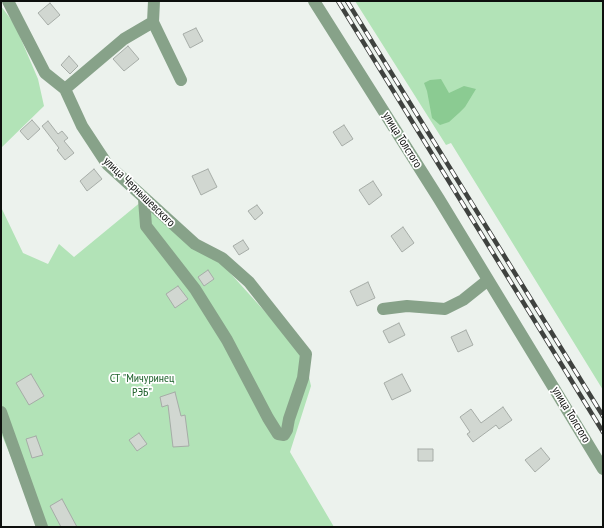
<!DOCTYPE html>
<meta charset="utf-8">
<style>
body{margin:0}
#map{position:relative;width:604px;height:528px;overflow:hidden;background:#ecf2ed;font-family:"PT Sans Narrow",sans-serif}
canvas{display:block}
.frame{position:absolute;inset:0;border:2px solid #0d0f0d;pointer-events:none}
</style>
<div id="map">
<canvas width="604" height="528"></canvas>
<div class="frame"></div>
</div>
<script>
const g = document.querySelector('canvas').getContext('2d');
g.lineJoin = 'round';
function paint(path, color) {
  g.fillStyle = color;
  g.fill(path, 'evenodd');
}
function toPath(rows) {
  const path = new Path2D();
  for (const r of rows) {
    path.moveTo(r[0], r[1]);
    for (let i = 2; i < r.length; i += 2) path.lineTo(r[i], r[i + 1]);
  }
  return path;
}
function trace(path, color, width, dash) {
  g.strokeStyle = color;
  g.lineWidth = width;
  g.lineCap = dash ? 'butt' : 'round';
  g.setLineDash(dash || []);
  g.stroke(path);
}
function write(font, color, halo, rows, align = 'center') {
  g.font = font + ' "PT Sans Narrow",sans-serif';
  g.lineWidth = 3.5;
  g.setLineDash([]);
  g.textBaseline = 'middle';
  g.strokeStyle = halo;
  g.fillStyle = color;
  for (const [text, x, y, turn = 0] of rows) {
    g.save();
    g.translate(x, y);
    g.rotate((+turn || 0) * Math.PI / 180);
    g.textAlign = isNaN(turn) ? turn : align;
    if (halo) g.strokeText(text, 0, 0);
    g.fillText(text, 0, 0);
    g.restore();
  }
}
paint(toPath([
 [355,1,603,1,603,390,451,143,446,145],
 [1,6,15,25,38,79,44,106,1,148],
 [142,201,222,264,304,355,311,386,290,452,334,527,40,527,1,433,1,207,23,253,48,264,59,244,74,257]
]), '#b2e3b7');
paint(toPath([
 [441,79,449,93,464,86,476,89,465,107,459,113,449,122,440,125,432,118,427,91,424,83,430,80]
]), '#8bcb92');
const building = toPath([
 [50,3,60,15,48,25,38,13,50,3],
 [196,28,203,41,190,48,183,34,196,28],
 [128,46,139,59,124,71,113,59,128,46],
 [69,56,78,66,70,74,61,65,69,56],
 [32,120,40,129,28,140,20,131,32,120],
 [48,121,58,134,62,131,68,138,64,141,74,153,65,160,57,150,59,148,42,126,48,121],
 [344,125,353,139,342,146,333,132,344,125],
 [94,169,102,179,87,191,80,181,94,169],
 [208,169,217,187,201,195,192,176,208,169],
 [373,181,382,195,369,205,359,190,373,181],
 [257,205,263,213,255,220,248,211,257,205],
 [403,227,414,243,402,252,391,236,403,227],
 [243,240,249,249,239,255,233,246,243,240],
 [208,270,214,279,204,286,198,277,208,270],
 [368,282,375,298,357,306,350,291,368,282],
 [178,286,188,299,175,308,166,294,178,286],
 [399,323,405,335,389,343,383,331,399,323],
 [466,330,473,345,458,352,451,337,466,330],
 [31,374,44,396,29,405,16,383,31,374],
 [402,374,411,391,392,400,384,383,402,374],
 [175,392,181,416,185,415,189,446,173,447,168,405,162,407,160,397,175,392],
 [503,407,512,420,499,429,496,425,473,442,467,434,470,432,460,417,471,409,481,423,503,407],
 [139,433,147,444,137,451,129,440,139,433],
 [36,436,43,455,32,458,26,439,36,436],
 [541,448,550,459,535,472,525,460,541,448],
 [418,449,433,449,433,461,418,461,418,449],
 [62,499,77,527,61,527,50,506,62,499]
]);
paint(building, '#d1d7d1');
trace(building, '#a6aca7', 1);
trace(toPath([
 [8,1,45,73,65,89,82,126,107,164,195,244,222,258,249,282,306,354,303,378,289,419,287,430,284,435,278,434,268,418,227,340,195,289,146,226,144,199],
 [154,1,153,22,181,80],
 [314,1,439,199,603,469],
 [65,89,124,39,153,22],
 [383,309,407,306,445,309,463,300,488,280],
 [1,412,42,527]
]), '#87a289', 12);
const rail = toPath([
 [338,1,603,432],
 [347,1,603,416]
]);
trace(rail, '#3f423f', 4.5);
trace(rail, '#fff', 3, [9]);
write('12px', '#0d0f0d', '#fff', [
 ["улица Толстого",402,140,58],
 ["улица Чернышевского",139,192,44],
 ["улица Толстого",571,415,59]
]);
write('12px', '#21632e', '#fff', [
 ["СТ \"Мичуринец",142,379],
 ["РЭБ\"",142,393]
]);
</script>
